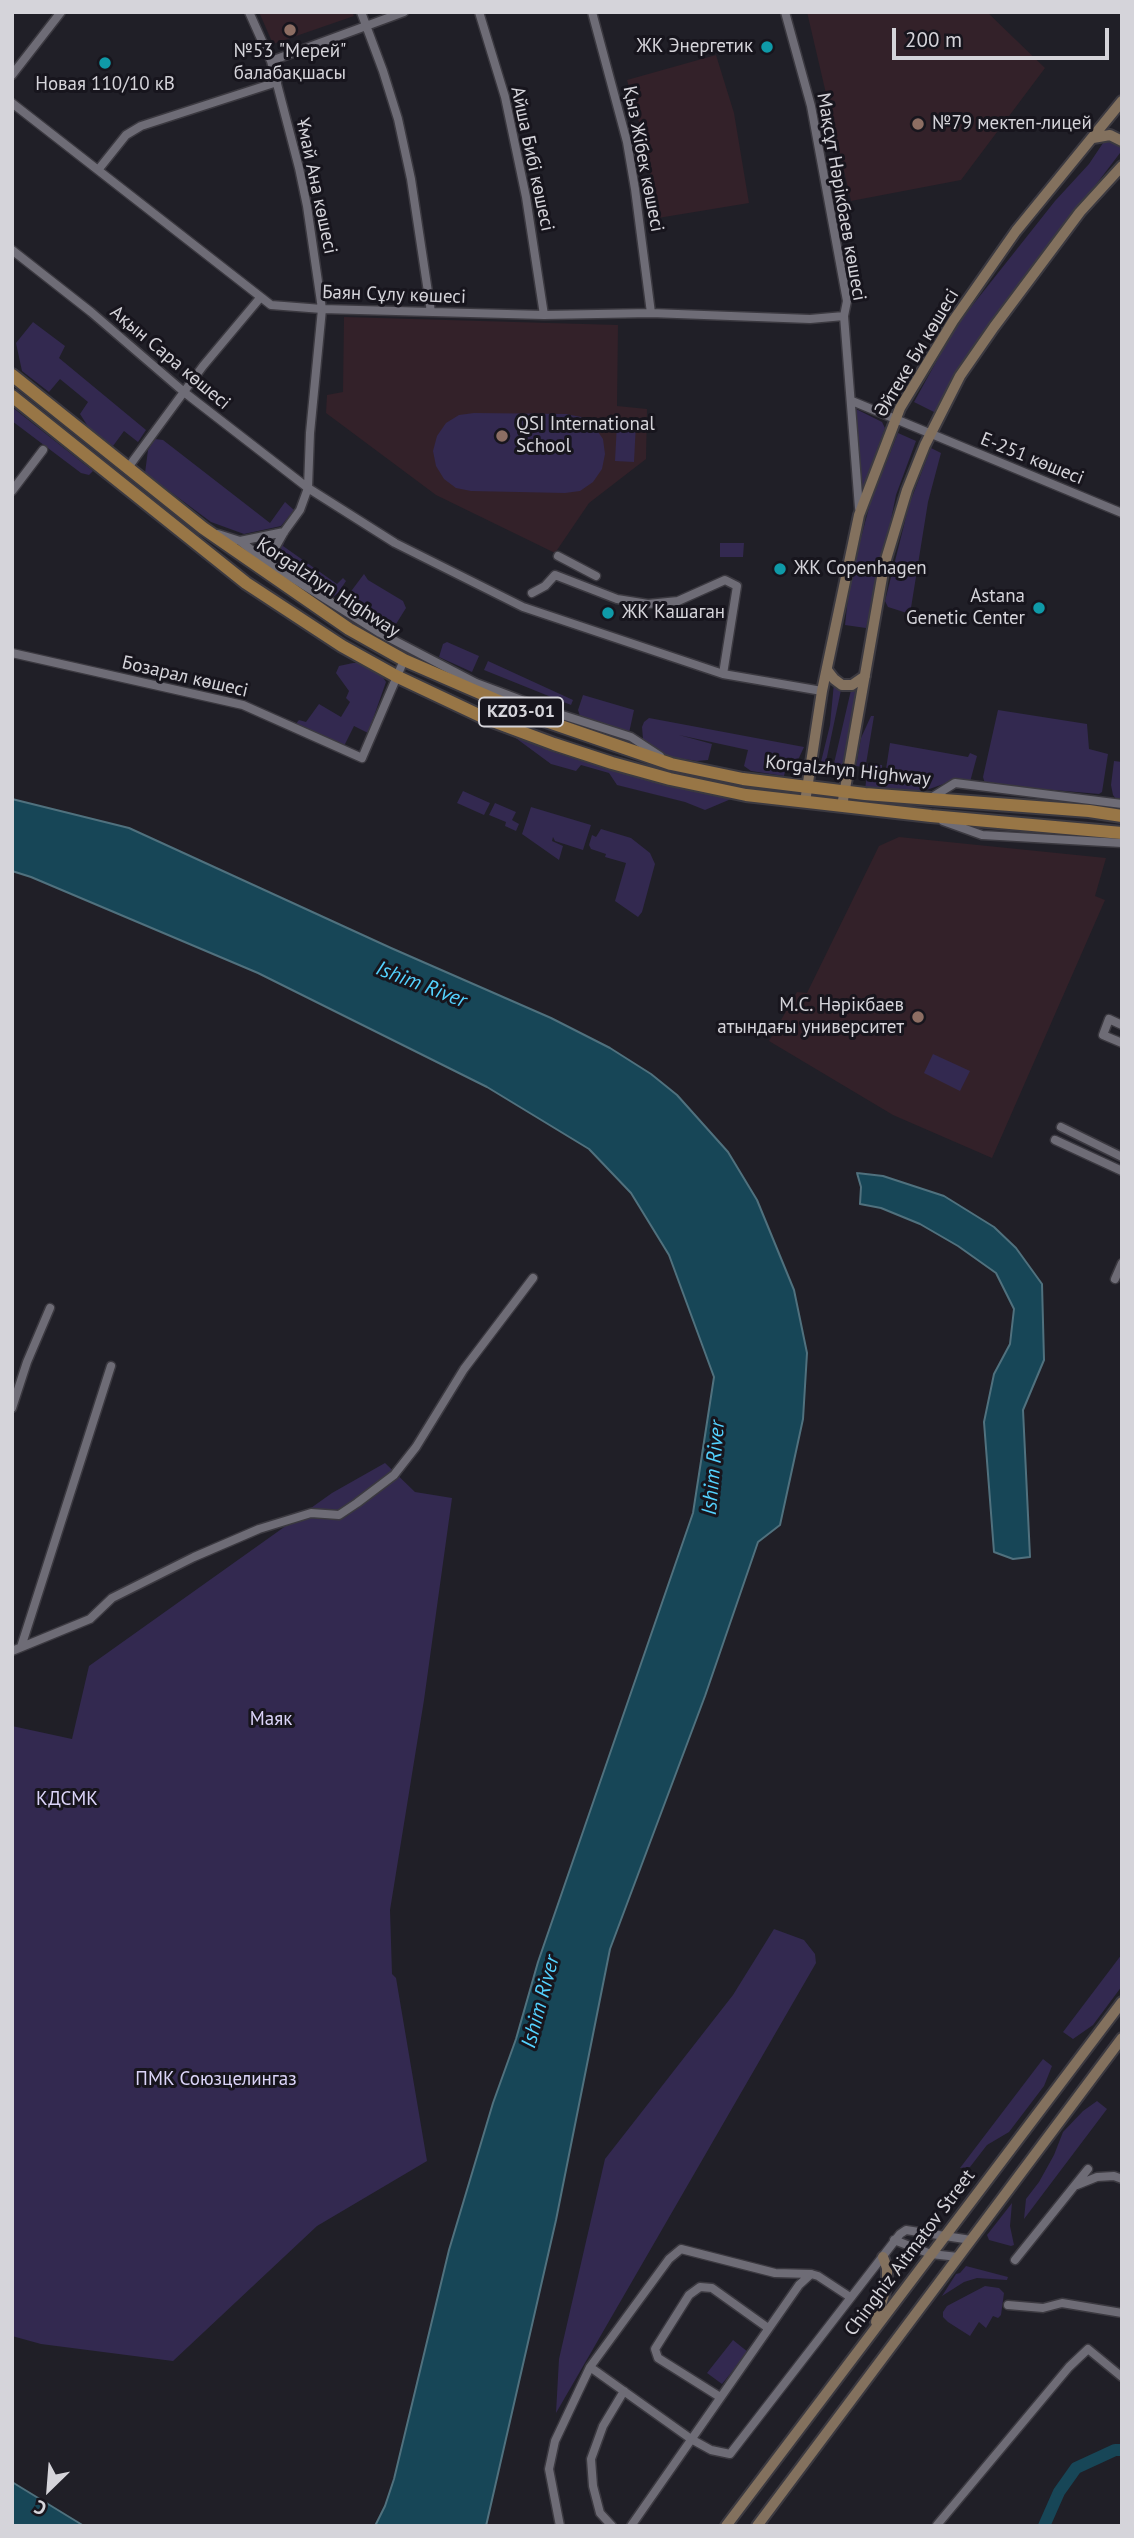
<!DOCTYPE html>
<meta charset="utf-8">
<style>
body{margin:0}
#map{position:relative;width:1134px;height:2538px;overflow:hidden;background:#201f27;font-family:"PT Sans",sans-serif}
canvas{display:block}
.frame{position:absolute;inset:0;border:14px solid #d5d4da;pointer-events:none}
.north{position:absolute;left:14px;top:2454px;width:70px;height:70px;-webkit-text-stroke:5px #17151d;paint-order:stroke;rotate:205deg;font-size:19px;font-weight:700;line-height:28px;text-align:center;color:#d5d4da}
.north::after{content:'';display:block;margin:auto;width:24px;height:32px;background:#d5d4da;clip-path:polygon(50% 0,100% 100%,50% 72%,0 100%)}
.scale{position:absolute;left:892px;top:28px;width:217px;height:32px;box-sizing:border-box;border:4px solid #d5d4da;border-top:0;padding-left:9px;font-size:21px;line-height:24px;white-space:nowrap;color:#d5d4da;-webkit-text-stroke:5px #17151d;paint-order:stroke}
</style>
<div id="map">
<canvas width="1134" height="2538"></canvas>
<div class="frame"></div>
<div class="north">С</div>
<div class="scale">200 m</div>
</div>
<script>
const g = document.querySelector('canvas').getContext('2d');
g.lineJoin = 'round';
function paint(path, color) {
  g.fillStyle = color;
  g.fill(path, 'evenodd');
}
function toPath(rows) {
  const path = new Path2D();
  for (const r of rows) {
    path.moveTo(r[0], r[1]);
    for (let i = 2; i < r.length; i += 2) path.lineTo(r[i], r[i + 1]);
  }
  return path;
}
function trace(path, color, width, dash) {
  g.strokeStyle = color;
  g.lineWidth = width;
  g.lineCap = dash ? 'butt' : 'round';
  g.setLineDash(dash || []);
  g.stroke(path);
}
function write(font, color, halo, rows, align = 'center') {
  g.font = font + ' "PT Sans",sans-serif';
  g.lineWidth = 6;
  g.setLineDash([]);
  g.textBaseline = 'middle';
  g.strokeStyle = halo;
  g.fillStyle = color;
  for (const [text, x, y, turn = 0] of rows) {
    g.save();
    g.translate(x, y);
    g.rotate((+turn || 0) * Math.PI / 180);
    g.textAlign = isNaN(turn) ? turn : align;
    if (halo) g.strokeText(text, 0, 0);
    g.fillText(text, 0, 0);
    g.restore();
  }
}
paint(toPath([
 [259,12,352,12,354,16,273,44],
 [807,12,987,12,1045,68,961,180,851,201],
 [716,55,734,113,749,203,658,218,646,147,627,80],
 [344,317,618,325,617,406,647,409,646,459,589,503,555,553,436,495,326,413,327,395,343,392],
 [899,837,1106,858,1095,896,1105,900,992,1158,893,1115,769,1041,797,992,807,993,879,846]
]), '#332129');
paint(toPath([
 [1105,140,1116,143,1120,147,1120,153,981,336,936,413,914,402,956,326,1055,201,1089,164],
 [33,322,65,346,59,358,146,430,138,442,124,431,113,446,89,428,80,414,88,402,60,379,49,392,22,371,16,343],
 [12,407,93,471,89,475,81,473,12,421],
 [856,409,882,422,885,428,862,490],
 [474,413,566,414,581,417,594,426,603,439,605,454,602,469,593,482,580,491,565,493,471,491,456,488,444,479,436,466,433,451,437,436,446,423,459,415],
 [617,423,636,423,634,462,615,461],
 [898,433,916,441,896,495,876,593,866,628,845,625,850,579,870,504],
 [155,439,163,440,270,523,285,502,294,510,281,526,244,534,211,522,145,473,148,450],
 [931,448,941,453,928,502,910,614,888,607,885,601,909,505],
 [286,537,283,546,337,584,343,578,346,581,338,593,332,598,326,596,327,588,282,558,275,563,273,558],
 [720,543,744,543,743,557,720,557],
 [364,574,368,580,403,601,406,608,391,632,348,605,346,598],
 [447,642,479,656,472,672,439,657,443,644],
 [488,661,573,700,571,705,484,670],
 [353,663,359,663,382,676,386,682,368,733,354,726,343,748,294,726,299,720,306,722,319,704,341,717,350,702,346,698,349,691,336,673,339,666],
 [834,683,841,690,824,771,819,770,830,725],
 [858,689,843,773,832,772,851,690],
 [583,695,634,710,629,733,580,716,578,710],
 [998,710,1087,724,1089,749,1108,754,1102,792,1099,794,985,784,983,777],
 [871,716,874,716,866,764,882,765,882,769,886,769,890,743,968,757,970,753,977,756,970,782,952,781,918,793,865,789,868,768,856,766,861,738],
 [649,718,804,747,798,760,788,758,784,776,751,771,744,766,748,750,679,735,712,744,708,760,697,761,665,756,643,739,642,727,644,722],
 [513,736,557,753,649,781,731,799,705,810,685,802,617,785,609,773,581,765,576,771,551,764],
 [1114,761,1122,762,1122,799,1116,799,1113,795,1111,785],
 [463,791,490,803,484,815,457,803],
 [495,803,516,812,512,820,519,824,516,831,505,826,506,822,489,815],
 [531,807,591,825,583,850,555,841,553,837,552,841,563,846,559,860,522,834],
 [601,829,631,838,650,853,655,864,642,912,638,917,615,901,626,863,605,857,606,854,591,849,589,845,592,835,596,837],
 [933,1054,970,1071,960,1091,924,1073],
 [385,1463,415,1492,452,1498,424,1700,390,1910,392,1974,396,1978,427,2161,317,2226,173,2361,41,2344,12,2336,12,1726,72,1739,89,1666,332,1493],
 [774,1929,804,1940,815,1954,816,1963,556,2413,559,2359,605,2159,733,1995],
 [1122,1954,1122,1986,1093,2025,1073,2039,1063,2032],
 [1043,2059,1052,2066,1044,2086,1009,2132,987,2145,970,2167,960,2168],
 [1097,2101,1107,2109,1024,2219,1026,2199,1039,2182,1054,2155,1063,2132,1083,2111],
 [1012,2203,1010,2226,1014,2245,1011,2246,989,2240,987,2235],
 [966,2266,1008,2277,1007,2280,977,2278,964,2282,942,2296,956,2274,960,2273],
 [985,2286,999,2288,1004,2293,1001,2315,998,2318,993,2316,986,2328,979,2322,970,2336,948,2322,943,2317,943,2312,947,2306],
 [733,2340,748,2352,722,2384,707,2373]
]), '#332950');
const water = toPath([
 [12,799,129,828,391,948,551,1018,610,1048,651,1074,677,1095,728,1152,757,1200,794,1290,807,1353,803,1419,780,1525,758,1542,705,1696,610,1949,556,2220,486,2526,375,2526,385,2506,394,2479,449,2250,493,2103,516,2039,538,1962,693,1513,714,1377,669,1255,631,1193,589,1149,487,1087,258,973,31,877,12,871,12,799],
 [857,1173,883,1176,944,1196,994,1227,1016,1248,1042,1284,1044,1360,1023,1410,1030,1557,1013,1559,994,1552,984,1422,994,1374,1010,1344,1014,1309,996,1273,958,1246,920,1224,881,1208,860,1204,861,1187,857,1173],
 [12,2482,84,2526,12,2526,12,2482]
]);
paint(water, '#174657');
trace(water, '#50717e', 2);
trace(toPath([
 [1044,2526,1059,2492,1076,2468,1115,2450,1122,2450]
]), '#174657', 12);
const street = toPath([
 [249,12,271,61,299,168,307,206,322,309,310,433,308,488,300,510,284,532,267,562],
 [361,12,383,71,398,119,411,179,431,312],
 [479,12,505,97,526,197,544,315],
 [592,12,627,142,635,189,651,313],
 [785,12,811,106,847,301,844,316,859,508],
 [271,61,404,12],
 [12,75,61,12],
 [12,103,271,305,322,309,544,315,651,313,810,319,844,316],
 [98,170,126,135,141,126,277,82],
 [12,250,91,312,184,392,308,488,395,543,523,607,723,674,822,691],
 [852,401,1122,513],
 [127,469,203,366,260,298],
 [12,491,43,450],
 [218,534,240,541,267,562,380,633,476,683,556,713,631,737,660,756],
 [240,541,284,532],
 [558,556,596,576],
 [532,593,545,586,555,575,617,599,648,604,678,601,725,580,737,586,723,674],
 [12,653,243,705,362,758,404,660],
 [931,798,955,783,1122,804],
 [943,821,982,835,1122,843],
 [1122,1025,1109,1019,1103,1035,1122,1043],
 [1061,1127,1122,1157],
 [1055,1140,1122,1171],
 [1115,1279,1122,1263],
 [12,1408,27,1362,50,1308],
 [21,1647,111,1366],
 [12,1651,90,1619,112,1598,194,1557,259,1529,311,1513,339,1515,357,1503,394,1475,416,1447,464,1369,533,1278],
 [1077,2185,1097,2177,1114,2176,1122,2179],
 [894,2240,931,2254,958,2257],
 [1015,2260,1088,2169],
 [1008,2305,1043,2308,1062,2303,1122,2313],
 [590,2367,691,2439,711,2450,730,2454,900,2234,906,2230,971,2240],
 [720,2397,658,2358,655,2349,689,2295,700,2287,712,2288,768,2328],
 [937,2525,1069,2367,1088,2349,1122,2377],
 [560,2526,549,2469,555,2441,590,2367,669,2259,681,2249,775,2273,811,2274],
 [612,2526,600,2513,593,2486,591,2459,603,2426,624,2391],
 [631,2526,799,2285,811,2274,818,2276,850,2297]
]);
const secondary = toPath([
 [1093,138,1110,135,1122,141],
 [827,670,834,679,842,685,852,685,865,676],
 [805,802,822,691,859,515,900,408,953,321,1016,231,1122,101],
 [842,806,884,566,907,490,925,445,960,376,994,327,1080,212,1122,166],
 [876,2322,887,2284,887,2268,883,2257],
 [726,2526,1122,2002],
 [757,2526,1122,2038]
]);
const primary = toPath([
 [12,375,203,528,349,629,404,660,540,719,671,764,743,779,865,794,1089,811,1122,816],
 [12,396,246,583,342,646,396,676,487,719,554,744,612,763,670,779,746,795,931,816,1122,833]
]);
trace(street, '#3b3940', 11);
trace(secondary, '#3b3940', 14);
trace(primary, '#3b3940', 16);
trace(street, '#6e6c76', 8);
trace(secondary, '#83715e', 10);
trace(primary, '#987646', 12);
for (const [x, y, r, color] of [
 [290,30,7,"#8d6e63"],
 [767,47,7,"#0f9aa8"],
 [105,63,7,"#0f9aa8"],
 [918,124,7,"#8d6e63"],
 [502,436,7,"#8d6e63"],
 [780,569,7,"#0f9aa8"],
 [1039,608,7,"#0f9aa8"],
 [608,613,7,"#0f9aa8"],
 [918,1017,7,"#8d6e63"]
]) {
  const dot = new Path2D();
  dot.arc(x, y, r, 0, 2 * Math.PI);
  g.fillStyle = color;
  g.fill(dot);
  trace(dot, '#17151d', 2.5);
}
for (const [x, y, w] of [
 [521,712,84]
]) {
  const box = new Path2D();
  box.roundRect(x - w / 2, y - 14.5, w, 29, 5);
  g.fillStyle = '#17151d';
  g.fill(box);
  trace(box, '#d5d4da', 2);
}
write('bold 18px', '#d5d4da', null, [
 ["KZ03-01",521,712]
]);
write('19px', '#d5d4da', '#17151d', [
 ["ЖК Энергетик",753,47,"right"],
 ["№53 \"Мерей\"",290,52,"center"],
 ["балабақшасы",290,74,"center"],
 ["Новая 110/10 кВ",105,85,"center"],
 ["№79 мектеп-лицей",932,124],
 ["QSI International",516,425],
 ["School",516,447],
 ["ЖК Copenhagen",794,569],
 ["Astana",1025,597,"right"],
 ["Genetic Center",1025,619,"right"],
 ["ЖК Кашаган",622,613],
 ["М.С. Нәрікбаев",904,1006,"right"],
 ["атындағы университет",904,1028,"right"]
], 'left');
write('19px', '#d5d4da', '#17151d', [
 ["Айша Бибі көшесі",532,159,78],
 ["Қыз Жібек көшесі",643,159,79],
 ["Ұмай Ана көшесі",316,186,78],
 ["Мақсұт Нәрікбаев көшесі",841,197,80],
 ["Баян Сұлу көшесі",394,295,2],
 ["Әйтеке Би көшесі",917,353,-59],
 ["Ақын Сара көшесі",170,358,40],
 ["Е-251 көшесі",1032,459,22],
 ["Korgalzhyn Highway",328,588,33],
 ["Бозарал көшесі",185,677,13],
 ["Korgalzhyn Highway",848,771,6],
 ["Chinghiz Aitmatov Street",910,2253,-53]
]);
write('19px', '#dcd5f9', '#17151d', [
 ["Маяк",271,1720],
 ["КДСМК",67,1800],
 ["ПМК Союзцелингаз",216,2080]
]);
write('italic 21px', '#54d2ff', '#17151d', [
 ["Ishim River",421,985,21],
 ["Ishim River",714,1468,-85],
 ["Ishim River",541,2002,-75]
]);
</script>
